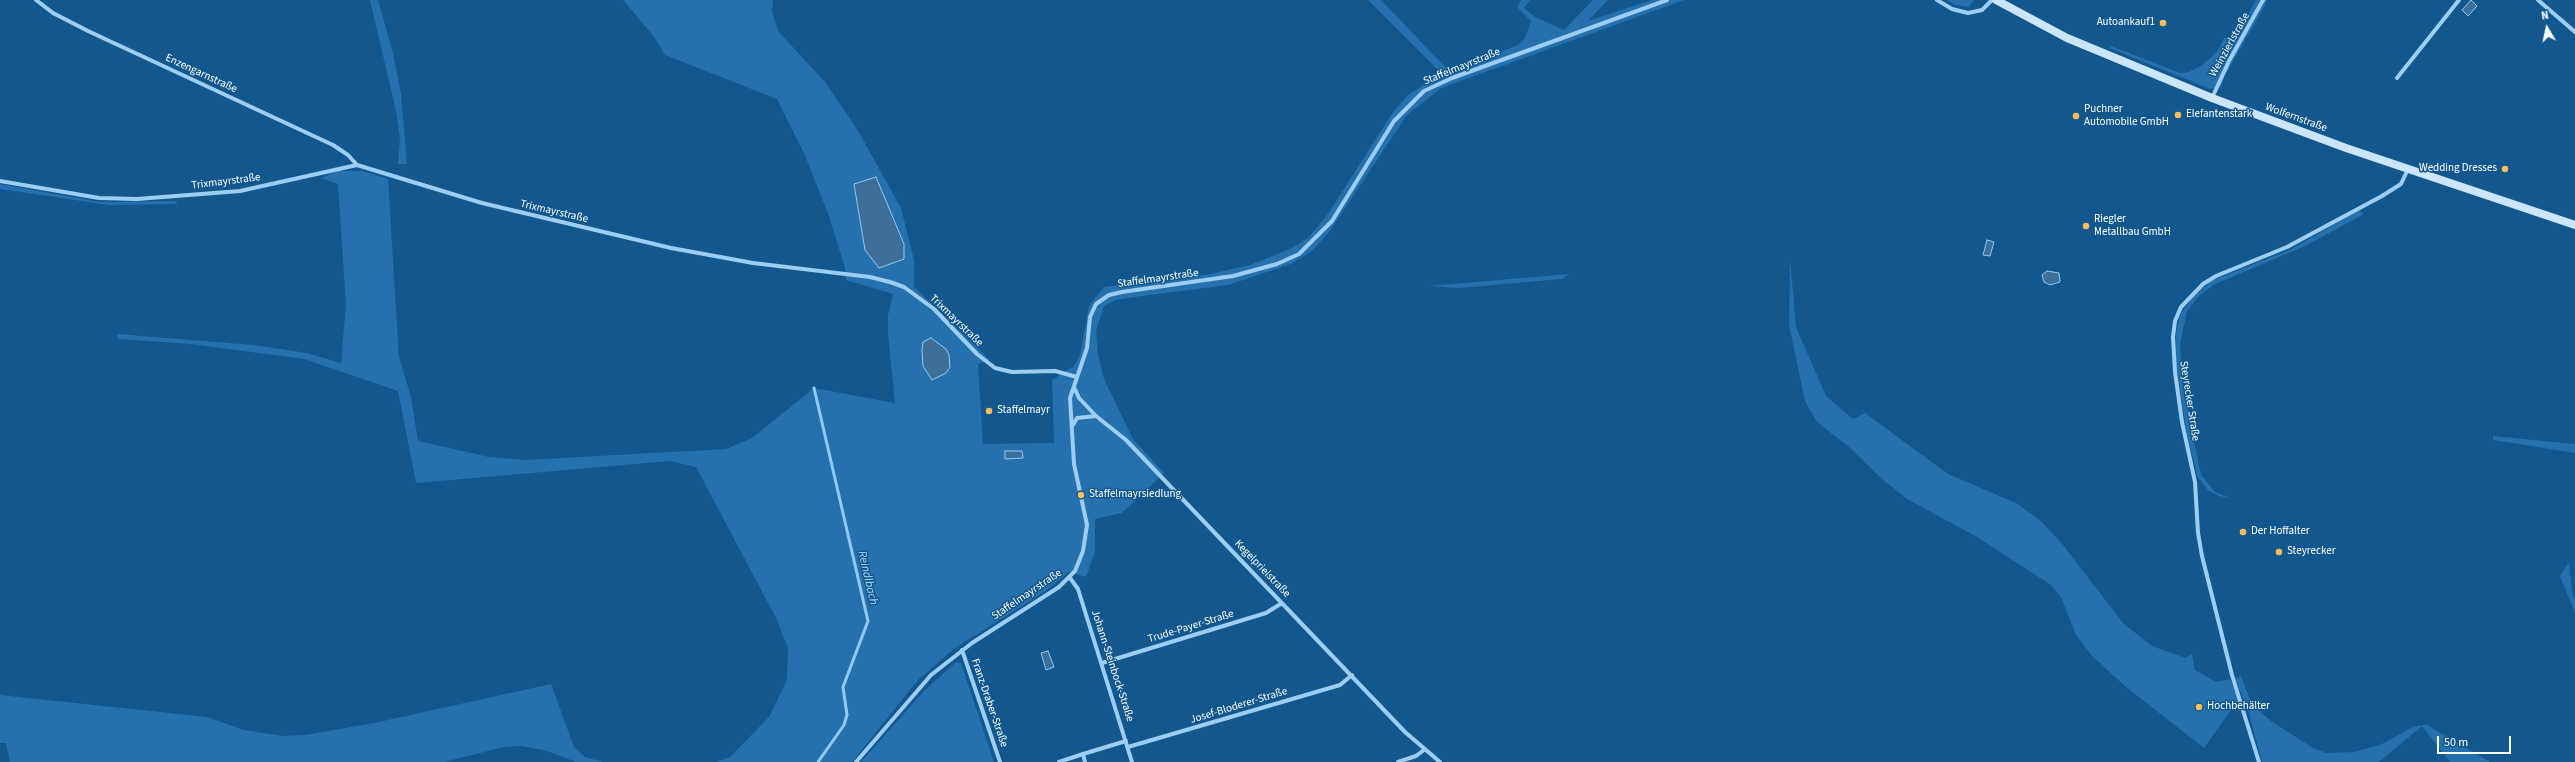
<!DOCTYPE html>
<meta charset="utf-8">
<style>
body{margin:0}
#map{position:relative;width:2575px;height:762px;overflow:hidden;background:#13578f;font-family:"Source Sans 3",sans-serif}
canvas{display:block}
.north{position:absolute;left:2527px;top:8px;width:40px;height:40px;-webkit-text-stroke:3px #13578f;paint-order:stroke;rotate:351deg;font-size:11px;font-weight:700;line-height:16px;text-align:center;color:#fff}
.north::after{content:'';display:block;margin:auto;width:14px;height:18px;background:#fff;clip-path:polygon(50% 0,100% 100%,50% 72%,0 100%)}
.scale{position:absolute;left:2437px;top:736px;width:74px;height:18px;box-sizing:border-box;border:2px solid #fff;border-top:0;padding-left:5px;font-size:12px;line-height:14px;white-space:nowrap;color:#fff;-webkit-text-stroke:3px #13578f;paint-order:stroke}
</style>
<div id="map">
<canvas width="2575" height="762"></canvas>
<div class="north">N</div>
<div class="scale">50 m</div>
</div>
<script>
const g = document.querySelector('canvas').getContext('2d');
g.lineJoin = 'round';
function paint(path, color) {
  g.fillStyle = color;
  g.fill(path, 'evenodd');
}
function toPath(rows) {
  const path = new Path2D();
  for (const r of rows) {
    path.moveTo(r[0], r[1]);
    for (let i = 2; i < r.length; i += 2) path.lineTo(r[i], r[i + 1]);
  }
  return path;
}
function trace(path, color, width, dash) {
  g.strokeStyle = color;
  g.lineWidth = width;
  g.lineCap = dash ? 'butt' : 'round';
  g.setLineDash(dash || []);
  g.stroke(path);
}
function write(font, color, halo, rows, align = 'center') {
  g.font = font + ' "Source Sans 3",sans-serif';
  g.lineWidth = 3;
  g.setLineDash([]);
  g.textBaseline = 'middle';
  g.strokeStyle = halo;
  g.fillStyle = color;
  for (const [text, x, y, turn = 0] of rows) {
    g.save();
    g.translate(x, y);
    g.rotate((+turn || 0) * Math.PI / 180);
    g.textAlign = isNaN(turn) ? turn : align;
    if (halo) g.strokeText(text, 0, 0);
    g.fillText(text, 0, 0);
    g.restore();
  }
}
paint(toPath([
 [370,0,378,0,393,53,401,94,407,164,398,164,400,139,396,111],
 [623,0,773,0,772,12,778,31,825,82,857,129,901,208,914,260,914,287,990,360,978,364,983,444,1054,443,1052,380,1074,366,1080,355,1089,306,1104,287,1206,275,1250,265,1290,249,1308,238,1328,214,1393,112,1408,95,1439,75,1439,71,1368,0,1381,0,1447,69,1477,62,1518,45,1525,38,1531,21,1517,7,1521,0,1530,0,1524,8,1535,17,1564,30,1593,0,1608,0,1588,21,1652,0,1684,0,1441,88,1407,115,1329,232,1312,251,1291,264,1228,285,1127,298,1115,300,1104,306,1096,331,1098,354,1104,379,1133,439,1164,473,1122,513,1095,519,1095,552,1086,577,1069,572,1044,592,955,648,918,680,852,762,716,762,730,757,769,717,787,680,788,648,776,618,696,467,670,461,416,483,398,391,304,359,191,344,118,339,117,334,253,345,307,353,341,363,346,305,338,184,321,178,338,171,362,171,388,179,399,357,411,397,418,441,489,457,526,460,726,449,752,438,814,388,895,403,888,334,888,315,893,294,846,280,845,268,829,216,804,153,777,99,665,55,655,38],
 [1947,0,1974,0,1969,7,1955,5],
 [2256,0,2268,0,2224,77,2221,87,2210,89,2110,48,2111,46,2180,73,2189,72,2201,66,2217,52,2225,37,2234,41],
 [0,184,100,202,176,201,177,204,109,205,0,189],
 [2359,210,2364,214,2305,246,2215,284,2199,296,2187,311,2180,345,2183,387,2201,475,2215,492,2230,498,2219,496,2208,490,2197,476,2186,428,2175,358,2176,333,2181,313,2194,296,2211,281,2292,249],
 [1790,259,1796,327,1826,396,1853,419,1865,413,1948,474,2016,503,2041,521,2063,545,2123,623,2152,646,2185,658,2192,654,2195,670,2216,682,2230,679,2240,702,2236,703,2204,748,2126,687,2092,656,2076,635,2061,597,2051,585,1977,537,1907,499,1882,479,1849,447,1817,422,1805,401,1789,325],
 [1569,274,1562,279,1459,288,1429,286],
 [2493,436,2575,444,2575,453,2493,440],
 [2569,562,2572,592,2575,600,2575,613,2560,576],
 [956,662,961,663,994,762,861,762,925,690],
 [2241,676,2251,702,2256,708,2271,721,2313,748,2326,753,2354,752,2380,745,2413,727,2422,725,2427,725,2490,762,2450,762,2422,726,2379,762,2262,762,2248,710,2235,678],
 [551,684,574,747,585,757,603,762,576,762,547,751,522,746,504,747,444,762,10,762,6,743,0,743,0,695,207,717,244,730,283,736,305,735,374,723]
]), '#2471ae');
const water = toPath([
 [2471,0,2477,6,2468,16,2462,10,2471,0],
 [876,177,904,244,904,259,879,268,865,250,854,184,876,177],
 [1987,240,1994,242,1990,256,1983,255,1987,240],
 [2047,271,2059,273,2060,282,2050,285,2044,282,2042,275,2047,271],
 [931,338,946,349,949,355,950,367,946,373,932,380,923,366,922,350,923,342,931,338],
 [1005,451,1022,451,1023,458,1005,459,1005,451],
 [1048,651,1054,667,1046,670,1041,653,1048,651]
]);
paint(water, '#3e6f98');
trace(water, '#8fc9f5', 1);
trace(toPath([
 [814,388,868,621,843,687,847,715,844,725,818,762]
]), '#8fc9f5', 3);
trace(toPath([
 [36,0,53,13,88,31,333,145,348,155,357,165],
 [1937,0,1952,9,1968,13,1982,10,1992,0],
 [2538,0,2575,32],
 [2397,78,2459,0],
 [2212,98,2229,61,2263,0],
 [0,181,99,198,137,199,240,191,357,165,482,203,671,248,753,263,870,277,890,282,904,287,934,309,977,354,995,368,1012,372,1055,371,1077,377],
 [1074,387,1079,398,1096,416,1126,440,1405,732,1440,762],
 [1073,425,1077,418,1096,416],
 [1070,578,1078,589,1132,762],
 [962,650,1000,762],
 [1102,663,1266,613,1282,603],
 [1128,747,1340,685,1352,675],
 [1083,754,1126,741],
 [856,762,931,675,972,643,1059,587,1075,571,1083,551,1087,525,1074,464,1070,398,1087,348,1090,317,1096,304,1109,295,1122,292,1233,276,1277,264,1299,254,1332,221,1394,121,1424,91,1452,78,1667,0],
 [1059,762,1083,754,1085,762],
 [1398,762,1416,756,1424,750],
 [2259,762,2232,675,2202,556,2198,533,2195,482,2182,422,2175,372,2173,337,2175,321,2181,307,2203,284,2216,276,2287,247,2382,196,2401,184,2408,169]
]), '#9dcdf1', 4);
trace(toPath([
 [1996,0,2067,38,2212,98,2346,148,2575,225]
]), '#cbe6fc', 8);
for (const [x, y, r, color] of [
 [2163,23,4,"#ffbe5d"],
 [2178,115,4,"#ffbe5d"],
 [2076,116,4,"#ffbe5d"],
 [2505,169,4,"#ffbe5d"],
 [2086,226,4,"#ffbe5d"],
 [989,411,4,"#ffbe5d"],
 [1081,495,4,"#ffbe5d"],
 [2243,532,4,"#ffbe5d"],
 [2279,552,4,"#ffbe5d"],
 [2199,707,4,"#ffbe5d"]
]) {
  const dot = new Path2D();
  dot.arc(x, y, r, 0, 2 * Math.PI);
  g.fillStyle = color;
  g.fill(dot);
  trace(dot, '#13578f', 1.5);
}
write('11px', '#fff', '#13578f', [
 ["Autoankauf1",2155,23,"right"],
 ["Puchner",2084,110],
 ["Automobile GmbH",2084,123],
 ["Elefantenstark",2186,115],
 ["Wedding Dresses",2497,169,"right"],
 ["Riegler",2094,220],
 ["Metallbau GmbH",2094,233],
 ["Staffelmayr",997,411],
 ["Staffelmayrsiedlung",1089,495],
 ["Der Hoffalter",2251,532],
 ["Steyrecker",2287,552],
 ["Hochbehälter",2207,707]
], 'left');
write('11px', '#fff', '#13578f', [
 ["Weinzierlstraße",2230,45,-61],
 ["Staffelmayrstraße",1462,67,-22],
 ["Enzengarnstraße",201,74,25],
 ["Wolfernstraße",2296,118,20],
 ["Trixmayrstraße",226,182,-7],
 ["Trixmayrstraße",554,212,13],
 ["Staffelmayrstraße",1158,279,-8],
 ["Trixmayrstraße",956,321,44],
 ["Steyrecker Straße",2189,401,81],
 ["Kegelprielstraße",1262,569,46],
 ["Staffelmayrstraße",1027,595,-34],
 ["Trude-Payer-Straße",1191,627,-17],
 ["Johann-Steinbock-Straße",1112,666,72],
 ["Franz-Draber-Straße",989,703,71],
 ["Josef-Bloderer-Straße",1239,706,-17]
]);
write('italic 12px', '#a9d6f8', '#13578f', [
 ["Reindlbach",867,578,77]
]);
</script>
